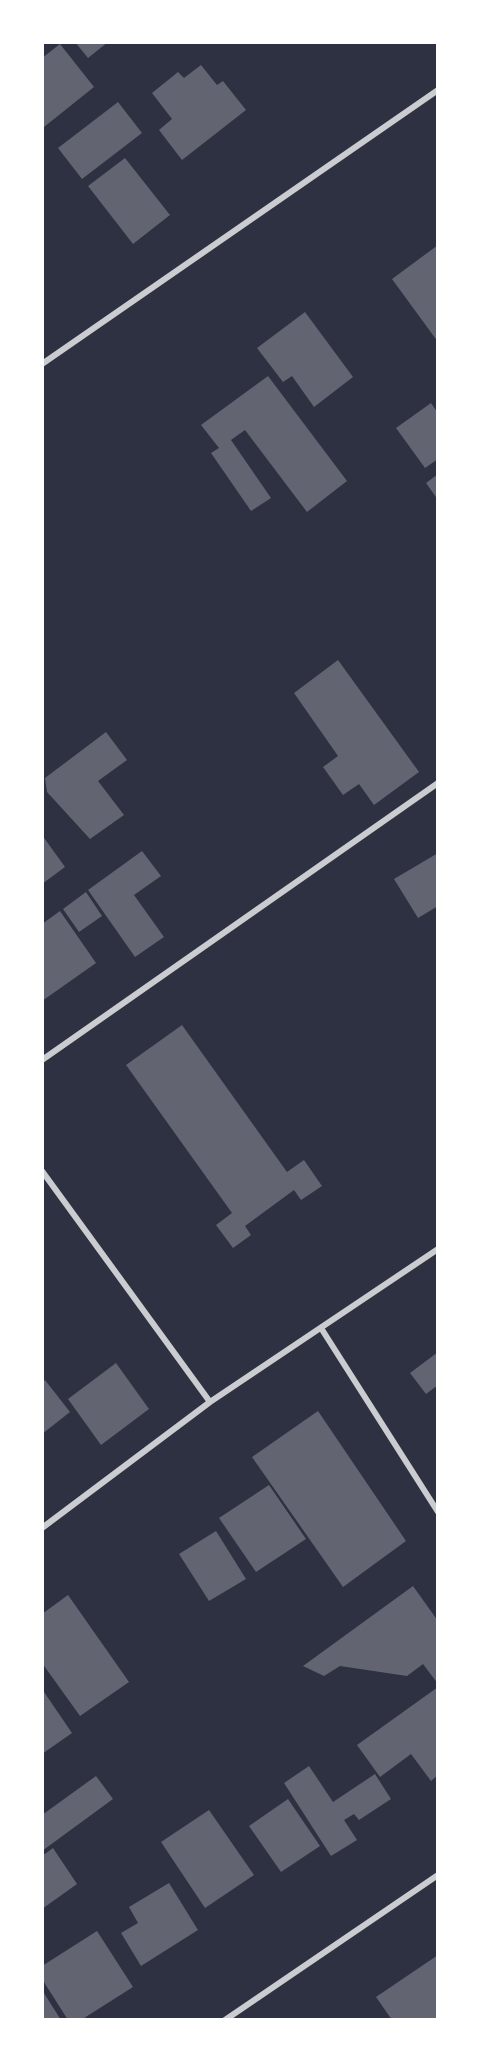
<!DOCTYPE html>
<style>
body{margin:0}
#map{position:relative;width:480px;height:2062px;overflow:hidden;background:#2d3142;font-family:"Noto Serif",serif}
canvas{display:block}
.frame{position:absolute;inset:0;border:44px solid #fff;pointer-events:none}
</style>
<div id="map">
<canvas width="480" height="2062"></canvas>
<div class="frame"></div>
</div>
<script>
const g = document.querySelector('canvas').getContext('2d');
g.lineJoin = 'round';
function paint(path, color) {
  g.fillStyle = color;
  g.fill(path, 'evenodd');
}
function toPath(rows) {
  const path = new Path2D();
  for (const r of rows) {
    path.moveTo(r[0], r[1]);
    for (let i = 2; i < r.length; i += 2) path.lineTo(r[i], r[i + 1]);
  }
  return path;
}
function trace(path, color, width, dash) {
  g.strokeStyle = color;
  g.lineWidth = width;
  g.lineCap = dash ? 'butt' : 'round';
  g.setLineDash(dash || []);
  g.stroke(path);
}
paint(toPath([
 [75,42,108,42,88,58],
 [60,44,94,87,44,127,42,124,42,58],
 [201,65,217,85,223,81,246,110,182,160,159,130,172,119,152,93,178,72,184,78],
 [118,102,142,133,82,179,58,148],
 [125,158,170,215,133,244,88,186],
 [438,245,438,342,392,279],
 [305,312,353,377,314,407,292,376,283,382,257,348],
 [268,376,347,481,307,512,245,430,231,440,271,498,251,511,211,453,219,448,201,425],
 [431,403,438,413,438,459,425,468,396,428],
 [438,474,438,500,426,483],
 [338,660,419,772,374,805,359,784,343,795,323,767,338,756,294,693],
 [106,732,127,760,98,781,124,815,90,839,47,792,45,778],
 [42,835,65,867,42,884],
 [142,851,161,876,134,895,164,937,135,957,88,890],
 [438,853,438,906,418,918,394,879],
 [86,892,102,916,79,932,63,909],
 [60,911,96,963,42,1001,42,924],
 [182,1025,287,1172,304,1160,322,1186,301,1200,294,1190,245,1226,251,1235,233,1248,216,1225,232,1213,126,1065],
 [438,1352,438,1385,426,1394,410,1373],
 [116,1363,149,1409,101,1445,68,1399],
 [45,1380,70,1412,42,1434,42,1383],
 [318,1411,406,1541,343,1587,252,1457],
 [269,1485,306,1539,256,1572,219,1518],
 [216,1531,246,1579,209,1601,179,1554],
 [413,1586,438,1621,438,1684,423,1664,407,1676,340,1666,324,1676,303,1666],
 [68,1595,129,1682,80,1716,42,1663,42,1614],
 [438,1687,438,1775,431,1781,411,1754,380,1777,357,1745],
 [42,1689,72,1733,42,1754],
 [309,1766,333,1802,375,1774,391,1799,359,1820,354,1814,344,1820,357,1840,331,1856,284,1783],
 [96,1776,113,1799,42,1851,42,1815],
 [288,1799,320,1846,281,1872,249,1826],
 [209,1810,254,1875,205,1908,161,1842],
 [53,1848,77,1884,42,1909,42,1856],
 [169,1883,198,1930,141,1966,121,1933,138,1923,129,1907],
 [97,1931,133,1987,81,2020,68,2020,42,1979,42,1966],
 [438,1955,438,2020,392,2020,376,1997],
 [42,1990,61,2020,42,2020]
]), '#626471');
trace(toPath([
 [42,364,438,90],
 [42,1060,438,783],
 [42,1171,210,1402],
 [321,1328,438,1512],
 [42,1528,210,1402,438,1249],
 [225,2020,438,1875]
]), '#caccd0', 6);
</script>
